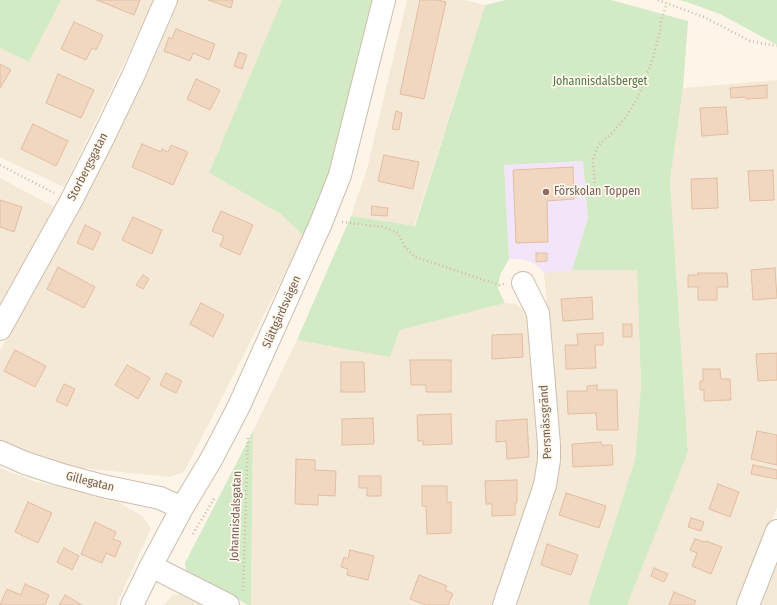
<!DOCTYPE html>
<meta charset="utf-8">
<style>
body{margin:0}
canvas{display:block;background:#fcf5e8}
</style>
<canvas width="777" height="605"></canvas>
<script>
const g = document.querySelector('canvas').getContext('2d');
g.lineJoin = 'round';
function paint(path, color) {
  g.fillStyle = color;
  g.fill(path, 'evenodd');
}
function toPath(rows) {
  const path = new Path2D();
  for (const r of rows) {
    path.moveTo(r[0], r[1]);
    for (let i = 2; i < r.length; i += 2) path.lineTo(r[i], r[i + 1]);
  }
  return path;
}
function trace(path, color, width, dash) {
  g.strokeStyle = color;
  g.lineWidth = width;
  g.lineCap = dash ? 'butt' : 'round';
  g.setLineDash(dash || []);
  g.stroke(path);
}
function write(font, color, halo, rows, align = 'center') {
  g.font = font + ' "Fira Sans Condensed",sans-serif';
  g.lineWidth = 3.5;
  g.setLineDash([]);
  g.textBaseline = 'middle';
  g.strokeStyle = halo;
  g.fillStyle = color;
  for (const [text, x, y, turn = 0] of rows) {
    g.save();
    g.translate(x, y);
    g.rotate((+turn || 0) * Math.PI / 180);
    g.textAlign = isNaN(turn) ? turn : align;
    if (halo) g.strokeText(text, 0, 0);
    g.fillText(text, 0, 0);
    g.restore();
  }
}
paint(toPath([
 [61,0,153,0,142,26,64,187,0,157,0,48,29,62],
 [176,0,282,0,209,173,279,213,304,236,184,472,170,477,72,467,25,454,0,441,0,351,141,77],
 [407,0,464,0,485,5,414,226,351,216,367,169],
 [777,80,777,507,741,605,627,605,688,452,670,181,683,88],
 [0,178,56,208,0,312],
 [637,269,641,386,635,460,588,603,592,605,515,605,556,486,560,464,544,273,572,270],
 [505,303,516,304,523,310,530,321,541,444,535,482,495,605,251,605,253,431,297,340,390,356,400,330],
 [0,468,36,482,77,490,118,502,142,516,151,529,116,605,0,605],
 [777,562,777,605,760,605],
 [184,594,207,605,164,605,172,595]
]), '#f4e8d7');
paint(toPath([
 [583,161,588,218,572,270,544,273,539,267,530,262,520,259,509,259,504,165]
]), '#f2e5f9');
paint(toPath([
 [0,0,61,0,29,62,0,48],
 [282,0,372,0,330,172,304,236,279,213,209,173],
 [506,0,611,0,688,21,683,88,670,181,688,452,627,605,592,605,588,604,635,460,641,386,637,270,572,270,588,218,583,161,504,165,509,259,500,275,498,289,505,303,400,330,390,357,297,340,351,216,415,226,485,5],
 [679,0,777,0,777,45,720,14,687,2],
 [253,431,251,605,248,605,186,571,185,563]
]), '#d3eac6');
const building = toPath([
 [97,0,140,0,134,15,97,0],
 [208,0,233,0,231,8,208,0],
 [420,0,437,0,446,2,424,99,400,94,420,0],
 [74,22,103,35,96,50,92,48,86,60,61,49,74,22],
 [176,29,215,44,209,60,193,53,190,61,164,51,169,37,172,39,176,29],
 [239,52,247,55,242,69,234,66,239,52],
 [0,64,11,70,0,88,0,64],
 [58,74,94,90,81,118,46,103,58,74],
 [196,79,220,90,210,110,187,99,196,79],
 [767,85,767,98,746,99,745,97,731,98,730,88,767,85],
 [726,107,728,134,702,136,700,108,726,107],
 [396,111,402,113,399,130,392,129,396,111],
 [33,124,68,141,56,166,21,149,33,124],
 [142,144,161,152,162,149,168,152,171,145,188,152,173,185,132,167,142,144],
 [384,155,419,162,413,189,378,181,384,155],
 [573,167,574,199,547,201,548,242,516,243,513,170,573,167],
 [773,170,774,200,750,201,748,171,773,170],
 [717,178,718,208,692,209,691,179,717,178],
 [0,200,22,207,14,232,0,227,0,200],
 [372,206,388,208,387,216,371,215,372,206],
 [221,211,253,225,240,255,220,246,224,236,212,231,221,211],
 [133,217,162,230,152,254,122,240,133,217],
 [85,225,101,233,93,250,77,243,85,225],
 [536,253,547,253,547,261,536,262,536,253],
 [58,267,95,287,84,308,47,289,58,267],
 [775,268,777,298,753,300,751,270,775,268],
 [698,273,727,273,728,287,717,287,717,300,698,300,698,287,688,287,688,275,698,275,698,273],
 [143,275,149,279,143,289,136,285,143,275],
 [592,297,593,319,563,321,561,299,592,297],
 [201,303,224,315,213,337,190,324,201,303],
 [623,324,632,324,632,337,623,337,623,324],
 [603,333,603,345,595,345,596,368,566,369,565,345,578,345,577,334,603,333],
 [522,334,523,357,492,359,492,335,522,334],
 [15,350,46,366,35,387,4,371,15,350],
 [777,353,777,380,758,381,756,354,777,353],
 [410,360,451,360,451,392,426,392,426,385,411,385,410,360],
 [341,362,364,362,365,392,341,392,341,362],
 [127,365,150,378,138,399,115,385,127,365],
 [703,369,720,369,721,379,730,379,731,400,704,401,704,390,700,390,700,381,703,381,703,369],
 [166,373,182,381,176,393,160,385,166,373],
 [64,384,75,389,67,406,56,401,64,384],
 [597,385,597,390,617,390,618,430,597,430,596,413,568,414,567,391,587,391,587,386,597,385],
 [451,414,452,444,423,445,423,441,418,441,417,415,451,414],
 [373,418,374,444,342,445,342,419,373,418],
 [527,419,529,457,507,459,506,441,496,442,496,421,527,419],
 [757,431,777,435,777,465,751,459,757,431],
 [601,442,602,445,612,445,613,465,573,467,572,444,601,442],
 [296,459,315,460,315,470,336,471,335,496,318,495,318,505,295,504,296,459],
 [753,465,777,470,777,479,751,474,753,465],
 [359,476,381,476,381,496,367,496,367,488,359,488,359,476],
 [517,480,517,503,515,503,515,515,492,516,492,504,486,504,485,481,517,480],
 [718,484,739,492,730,517,709,509,718,484],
 [422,486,447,486,447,502,451,502,451,533,427,534,426,506,422,506,422,486],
 [566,493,606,506,599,528,559,515,566,493],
 [28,502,52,513,38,543,15,532,28,502],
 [691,518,704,522,701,531,688,527,691,518],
 [95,522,116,532,113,539,121,542,115,557,106,553,102,563,81,554,95,522],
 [695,539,705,542,706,541,722,547,711,574,692,566,697,553,690,550,695,539],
 [547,544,578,555,571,575,541,565,547,544],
 [64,548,79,556,72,570,57,562,64,548],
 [350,550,374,556,368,580,347,575,348,569,341,567,344,557,348,559,350,550],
 [654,568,668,574,664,582,651,576,654,568],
 [419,575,447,586,445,590,453,594,448,605,426,605,410,599,419,575],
 [25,584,49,595,45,605,0,605,7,589,21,595,25,584],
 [674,592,696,601,694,605,669,605,674,592],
 [65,595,82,605,59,605,65,595]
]);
paint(building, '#f1d6c0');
trace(building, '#e3bea1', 1);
const minor = toPath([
 [0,329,71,201,102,140,133,76,166,0],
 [0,452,25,463,59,474,103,486,160,498,182,508],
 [151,566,228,605],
 [132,605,151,566,182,508,212,458,239,406,321,223,340,175,384,0],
 [504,605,545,485,549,460,549,445,538,313,523,283],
 [748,605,777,531]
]);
trace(minor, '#cebeae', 24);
trace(toPath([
 [658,0,704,17,750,41,777,46],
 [0,165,54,193],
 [595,187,593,159,598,146,613,132,626,117,637,99,652,61,660,32,661,20,667,3],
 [342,222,383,227,398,233,405,247,415,257,500,285,504,284],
 [193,534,215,497],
 [243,591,248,436]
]), '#d6b9a3', 2.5, [1, 3]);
trace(minor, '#fff', 22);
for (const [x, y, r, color] of [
 [546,192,4,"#8d6e63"]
]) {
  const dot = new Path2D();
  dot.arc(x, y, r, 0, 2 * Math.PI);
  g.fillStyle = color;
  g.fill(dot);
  trace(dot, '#fff9ef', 1.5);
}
write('12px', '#527b44', '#fff9ef', [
 ["Johannisdalsberget",600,82]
]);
write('12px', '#765d4c', '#fff9ef', [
 ["Storbergsgatan",88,167,-63],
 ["Slättgårdsvägen",282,312,-66],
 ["Persmässgränd",546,422,-93],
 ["Gillegatan",90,482,14],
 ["Johannisdalsgatan",236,516,-88]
]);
write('12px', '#785e54', '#fff9ef', [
 ["Förskolan Toppen",554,192]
], 'left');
</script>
